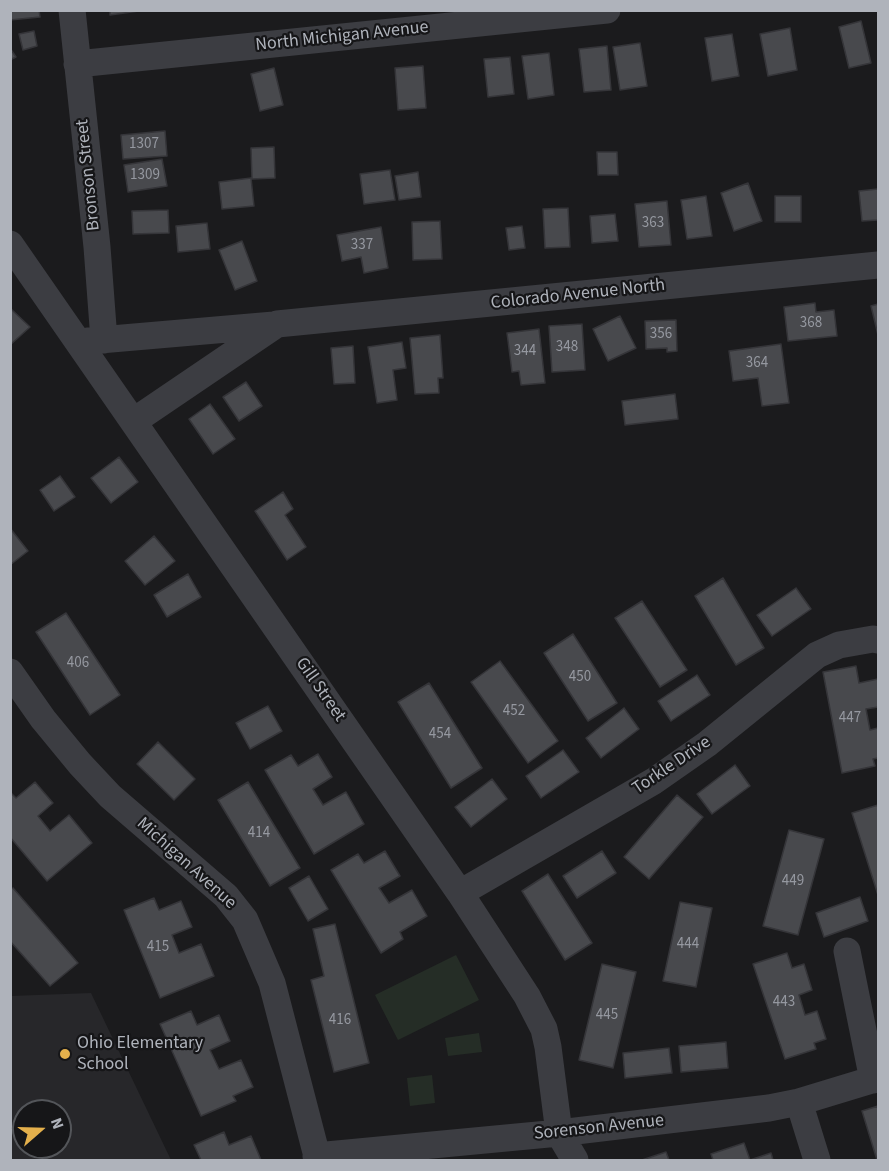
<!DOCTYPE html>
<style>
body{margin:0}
#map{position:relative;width:889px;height:1171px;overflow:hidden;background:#1b1b1d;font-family:"Source Sans 3",sans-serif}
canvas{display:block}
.frame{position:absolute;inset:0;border:12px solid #afb3bb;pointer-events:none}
.north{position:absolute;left:12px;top:1099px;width:60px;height:60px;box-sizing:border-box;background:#161618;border:2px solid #535559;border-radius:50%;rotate:70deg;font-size:16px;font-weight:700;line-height:24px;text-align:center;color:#afb3bb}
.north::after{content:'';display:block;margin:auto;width:21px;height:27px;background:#e4b04c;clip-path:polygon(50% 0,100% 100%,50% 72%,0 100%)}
</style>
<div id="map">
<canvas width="889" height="1171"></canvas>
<div class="frame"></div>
<div class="north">N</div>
</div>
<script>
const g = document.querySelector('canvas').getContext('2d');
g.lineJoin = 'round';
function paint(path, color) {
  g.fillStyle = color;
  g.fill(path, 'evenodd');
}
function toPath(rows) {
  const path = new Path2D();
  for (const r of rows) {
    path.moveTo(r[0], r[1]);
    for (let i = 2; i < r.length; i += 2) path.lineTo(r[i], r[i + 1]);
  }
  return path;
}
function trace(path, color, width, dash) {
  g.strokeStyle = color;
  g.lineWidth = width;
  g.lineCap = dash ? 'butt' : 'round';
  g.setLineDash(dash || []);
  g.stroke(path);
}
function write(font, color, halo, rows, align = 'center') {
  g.font = font + ' "Source Sans 3",sans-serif';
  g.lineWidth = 4.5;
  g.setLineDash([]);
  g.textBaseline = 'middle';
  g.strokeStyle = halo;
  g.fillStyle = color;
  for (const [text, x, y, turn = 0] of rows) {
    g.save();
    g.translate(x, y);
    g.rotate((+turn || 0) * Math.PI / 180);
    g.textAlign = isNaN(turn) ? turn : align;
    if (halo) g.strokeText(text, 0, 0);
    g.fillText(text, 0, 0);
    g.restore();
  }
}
paint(toPath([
 [91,993,171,1160,11,1160,11,996],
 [24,1111,60,1111,60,1147,24,1147]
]), '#27272a');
paint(toPath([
 [456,955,479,1000,398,1040,375,995],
 [479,1033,482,1052,448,1056,445,1038],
 [432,1075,435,1103,410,1106,407,1078]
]), '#252d26');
const building = toPath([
 [10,10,39,10,40,17,10,20,10,10],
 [110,10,146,10,110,15,110,10],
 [861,21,871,63,849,68,839,27,861,21],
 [790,28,797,70,768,76,760,34,790,28],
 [34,31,37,46,23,50,19,34,34,31],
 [732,34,739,76,712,81,705,38,732,34],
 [640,43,647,86,620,90,613,47,640,43],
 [607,46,611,90,584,92,579,49,607,46],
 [10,48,16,57,10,60,10,48],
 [549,53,554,95,528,99,522,56,549,53],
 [510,57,514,94,488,97,484,59,510,57],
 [423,66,426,108,398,110,395,68,423,66],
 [274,68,283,105,260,111,251,74,274,68],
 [165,131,167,156,123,159,121,135,165,131],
 [274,147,275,178,252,179,251,148,274,147],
 [597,152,617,152,618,175,598,175,597,152],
 [162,159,167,186,128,192,124,165,162,159],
 [390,170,395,200,364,204,360,174,390,170],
 [418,172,421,197,399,200,395,176,418,172],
 [251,178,254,206,222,209,219,182,251,178],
 [748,183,762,221,734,231,721,193,748,183],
 [878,189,878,220,862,221,859,191,878,189],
 [706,196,712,236,687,239,681,200,706,196],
 [775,196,801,196,801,222,775,222,775,196],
 [667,201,671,245,639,247,635,204,667,201],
 [568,208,570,247,545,248,543,209,568,208],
 [168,210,169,233,133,234,132,211,168,210],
 [615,214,618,241,592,243,590,216,615,214],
 [440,221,442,259,413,260,412,222,440,221],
 [207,223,210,249,178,252,176,226,207,223],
 [522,226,525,248,509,250,506,228,522,226],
 [381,227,388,268,364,273,361,257,342,261,337,235,381,227],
 [242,241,257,281,235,290,219,250,242,241],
 [815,303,816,312,834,310,837,336,788,341,784,307,815,303],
 [878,304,878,335,871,306,878,304],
 [10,308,30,327,10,345,10,308],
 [620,316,636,348,608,361,593,329,620,316],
 [676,320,677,351,667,352,667,348,646,349,645,321,676,320],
 [582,324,585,370,552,372,549,326,582,324],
 [539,329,545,383,521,385,519,371,512,372,507,333,539,329],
 [440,335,443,378,438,378,439,393,415,394,410,338,440,335],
 [402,342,406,368,393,370,397,400,377,403,368,347,402,342],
 [781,344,789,403,762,406,758,378,733,381,729,351,781,344],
 [353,346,355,383,334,384,331,348,353,346],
 [246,382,262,406,239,421,223,397,246,382],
 [675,394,678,419,625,425,622,401,675,394],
 [210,404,235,439,213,454,189,419,210,404],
 [119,457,138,482,111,503,91,478,119,457],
 [60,476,75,497,54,511,40,490,60,476],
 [283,492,293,509,285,515,306,547,287,560,255,511,283,492],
 [10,528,28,551,10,565,10,528],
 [154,536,175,561,145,585,125,561,154,536],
 [188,574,201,597,167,617,154,595,188,574],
 [723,578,764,648,736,665,695,596,723,578],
 [796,588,811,609,772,636,757,615,796,588],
 [642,601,687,670,660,687,615,618,642,601],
 [66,613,120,695,90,715,36,632,66,613],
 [573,634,617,703,588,721,544,653,573,634],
 [500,661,558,741,528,763,471,682,500,661],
 [856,666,859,683,878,679,878,707,866,709,870,730,878,728,878,758,873,759,875,766,842,773,823,672,856,666],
 [697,675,710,695,671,721,658,701,697,675],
 [429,683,482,768,451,788,398,702,429,683],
 [268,706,282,731,250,749,236,723,268,706],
 [624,708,639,729,601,758,586,738,624,708],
 [158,742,195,779,174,800,137,764,158,742],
 [563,750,579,772,541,798,526,776,563,750],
 [318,754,332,777,313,789,323,805,346,792,364,824,314,854,265,770,291,755,298,766,318,754],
 [735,765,750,786,712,814,697,794,735,765],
 [492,779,507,799,471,827,455,807,492,779],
 [35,782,53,803,38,816,50,831,69,815,92,843,47,881,10,837,10,792,16,798,35,782],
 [248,782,300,868,270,886,218,800,248,782],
 [677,795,703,817,649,879,624,857,677,795],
 [878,805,878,895,852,813,878,805],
 [789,830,824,839,798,935,763,926,789,830],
 [385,851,400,876,379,888,389,903,412,890,427,916,400,932,403,939,381,953,331,870,358,854,364,863,385,851],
 [602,851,616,873,577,898,563,876,602,851],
 [548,874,592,943,565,960,522,891,548,874],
 [309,876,328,909,308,921,289,888,309,876],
 [13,888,78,963,50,986,10,941,10,890,13,888],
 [860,897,868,921,824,937,816,913,860,897],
 [154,898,159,910,181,901,192,927,172,935,179,953,201,944,214,976,160,998,124,910,154,898],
 [680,902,712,908,696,987,663,981,680,902],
 [335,924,369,1063,334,1072,311,980,324,976,313,929,335,924],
 [787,953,792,968,804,964,812,990,799,995,805,1015,817,1011,826,1039,814,1043,816,1049,785,1059,753,964,787,953],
 [602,964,636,972,613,1068,579,1060,602,964],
 [191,1011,197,1025,219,1015,230,1041,210,1050,219,1069,241,1060,253,1087,233,1096,236,1101,201,1116,160,1024,191,1011],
 [726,1042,728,1068,681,1072,679,1046,726,1042],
 [669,1048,672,1073,625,1078,623,1053,669,1048],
 [878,1106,878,1160,877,1160,862,1111,878,1106],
 [224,1132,229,1145,251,1136,261,1160,201,1160,194,1145,224,1132],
 [744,1143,750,1160,771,1153,773,1160,713,1160,711,1154,744,1143],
 [666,1152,669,1160,642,1160,666,1152]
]);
paint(building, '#48494d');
trace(building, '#353539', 1.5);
trace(toPath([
 [72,10,97,247,104,340],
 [77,64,607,10],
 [10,244,460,893,527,996,544,1029,548,1047,559,1133,575,1160],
 [88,341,274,325],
 [134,421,277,324,878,265],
 [10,672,43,719,80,764,110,796,226,896,245,920,272,983,318,1160],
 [460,893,654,781,707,744,817,655,839,645,873,639,878,640],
 [847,951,873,1080],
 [799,1102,817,1160],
 [316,1156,559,1133,769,1108,799,1102,878,1078]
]), '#3c3d42', 27);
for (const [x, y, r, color] of [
 [65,1054,6,"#e4b04c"]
]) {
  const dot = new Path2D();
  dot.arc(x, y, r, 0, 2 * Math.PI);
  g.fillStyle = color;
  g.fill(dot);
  trace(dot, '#161618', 2);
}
write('15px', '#9598a0', null, [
 ["1307",144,145],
 ["1309",145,176],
 ["363",653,224],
 ["337",362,246],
 ["368",811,324],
 ["356",661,335],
 ["348",567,348],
 ["344",525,352],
 ["364",757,364],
 ["406",78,664],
 ["450",580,678],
 ["452",514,712],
 ["447",850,719],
 ["454",440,735],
 ["414",259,834],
 ["449",793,882],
 ["444",688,945],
 ["415",158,948],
 ["443",784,1003],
 ["445",607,1016],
 ["416",340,1021]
]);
write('18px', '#afb3bb', '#161618', [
 ["North Michigan Avenue",342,37,-6],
 ["Bronson Street",89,175,-96],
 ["Colorado Avenue North",578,295,-6],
 ["Gill Street",320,690,55],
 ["Torkle Drive",672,766,-34],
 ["Michigan Avenue",186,864,42],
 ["Sorenson Avenue",599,1128,-6]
]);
write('18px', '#afb3bb', '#161618', [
 ["Ohio Elementary",77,1044],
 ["School",77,1065]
], 'left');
</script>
